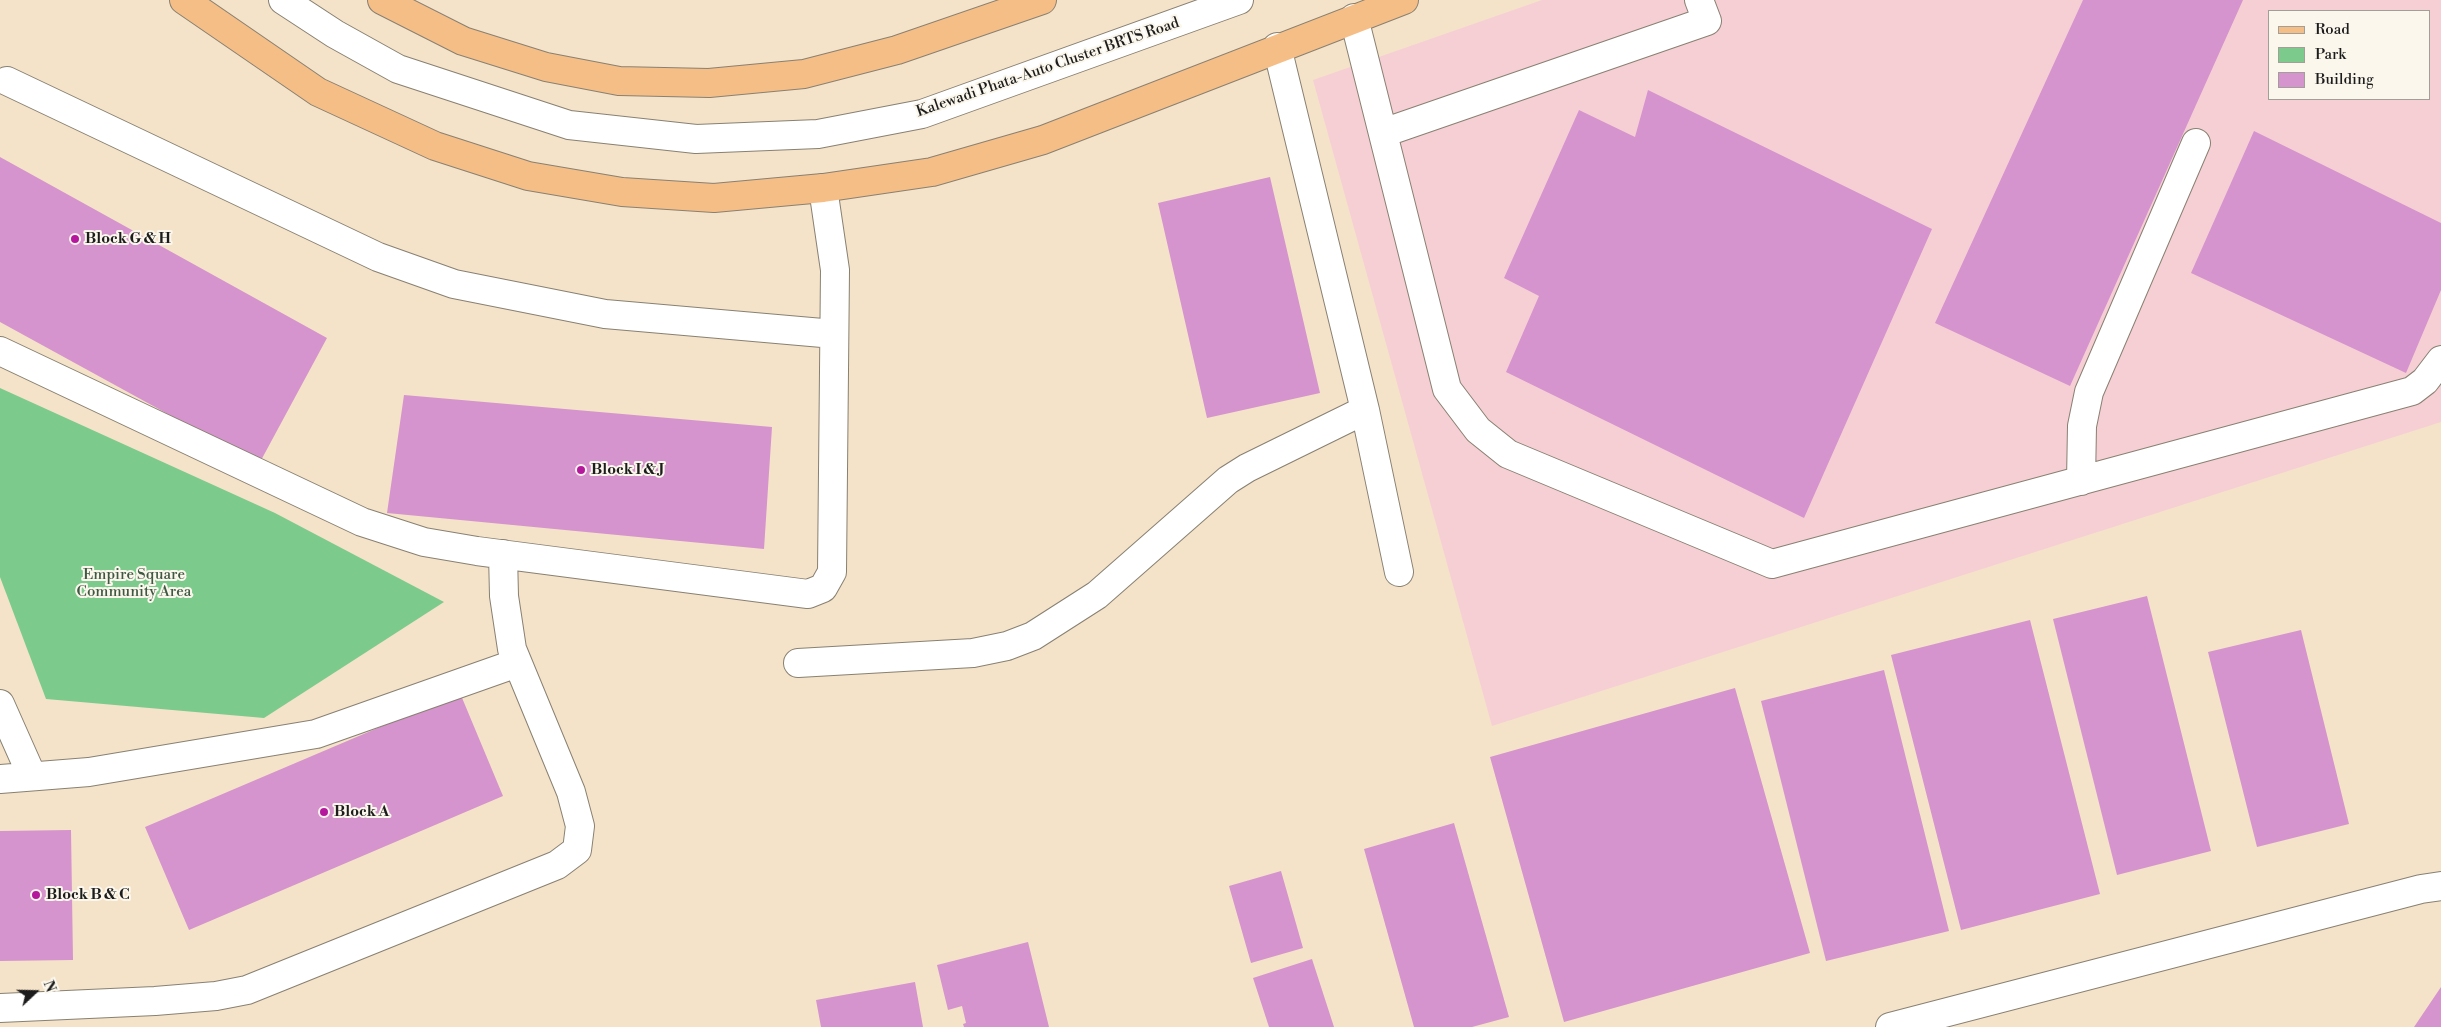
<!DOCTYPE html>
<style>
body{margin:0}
#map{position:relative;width:2441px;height:1027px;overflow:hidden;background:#f4e3c9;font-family:"Libre Bodoni",serif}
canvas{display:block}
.legend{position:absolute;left:2268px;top:10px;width:162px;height:90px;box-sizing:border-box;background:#fbf7ec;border:1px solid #a29f99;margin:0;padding:6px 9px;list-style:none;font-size:15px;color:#1c1c1c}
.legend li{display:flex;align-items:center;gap:10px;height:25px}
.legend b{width:25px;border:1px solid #a29f99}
.north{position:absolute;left:10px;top:967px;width:50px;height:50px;-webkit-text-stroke:4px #fbf7ec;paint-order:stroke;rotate:69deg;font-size:14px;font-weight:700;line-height:20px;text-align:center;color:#1c1c1c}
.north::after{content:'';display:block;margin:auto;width:18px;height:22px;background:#1c1c1c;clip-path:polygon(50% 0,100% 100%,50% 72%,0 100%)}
</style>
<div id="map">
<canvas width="2441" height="1027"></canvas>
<ul class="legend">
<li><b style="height:6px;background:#f5be86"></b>Road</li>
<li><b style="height:14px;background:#7ccb8c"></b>Park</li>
<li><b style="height:14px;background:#d594cd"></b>Building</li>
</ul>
<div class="north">N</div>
</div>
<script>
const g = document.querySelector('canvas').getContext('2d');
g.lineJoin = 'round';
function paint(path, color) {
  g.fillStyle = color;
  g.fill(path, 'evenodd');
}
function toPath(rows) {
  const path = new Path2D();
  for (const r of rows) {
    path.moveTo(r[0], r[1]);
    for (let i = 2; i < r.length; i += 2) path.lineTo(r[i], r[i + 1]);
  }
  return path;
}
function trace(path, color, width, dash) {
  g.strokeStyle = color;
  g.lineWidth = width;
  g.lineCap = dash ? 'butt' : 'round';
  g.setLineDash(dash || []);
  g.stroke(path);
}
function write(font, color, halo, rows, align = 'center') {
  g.font = font + ' "Libre Bodoni",serif';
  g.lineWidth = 4;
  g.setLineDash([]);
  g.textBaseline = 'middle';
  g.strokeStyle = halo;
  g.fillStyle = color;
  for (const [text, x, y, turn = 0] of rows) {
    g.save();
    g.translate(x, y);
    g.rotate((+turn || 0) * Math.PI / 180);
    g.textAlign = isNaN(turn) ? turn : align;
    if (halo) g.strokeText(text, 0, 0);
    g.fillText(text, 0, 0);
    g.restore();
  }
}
paint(toPath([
 [1542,0,2441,0,2441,422,1492,726,1313,80],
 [2270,11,2430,11,2430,99,2270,99]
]), '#f6cfd5');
paint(toPath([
 [0,388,275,513,444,602,264,718,46,699,0,577]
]), '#7ccb8c');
paint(toPath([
 [2083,0,2243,0,2070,386,1935,323],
 [1648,90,1932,229,1804,518,1506,372,1539,296,1504,278,1579,110,1635,137],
 [2254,131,2441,223,2441,290,2406,373,2191,273],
 [0,157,327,338,259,464,0,322],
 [1270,177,1320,393,1207,418,1158,203],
 [404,395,772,427,764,549,387,513],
 [2147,596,2211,851,2117,875,2053,619],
 [2030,620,2100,894,1961,930,1891,655],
 [2301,630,2349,824,2257,847,2208,652],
 [1884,670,1949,931,1826,961,1761,701],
 [1735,688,1810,953,1564,1022,1490,757],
 [460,693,503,796,189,930,145,827],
 [1454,823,1509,1017,1472,1027,1414,1027,1364,849],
 [71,830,73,960,0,961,0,831],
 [1281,871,1303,948,1251,963,1229,886],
 [1028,942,1049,1027,964,1027,963,1024,966,1023,962,1006,948,1010,937,965],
 [1312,959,1334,1027,1269,1027,1253,978],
 [915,982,923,1027,821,1027,816,1000],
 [2441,987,2441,1027,2414,1027]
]), '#d594cd');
const minor = toPath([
 [283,0,335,34,398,69,569,125,696,139,818,134,922,114,1239,0],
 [1354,18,1447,389,1478,430,1508,454,1772,564,2412,391,2425,381,2441,360],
 [7,81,378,257,454,284,605,314,834,334],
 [1383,133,1707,21,1699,0],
 [0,351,362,522,424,542,477,551,808,594,823,588,832,572,835,270,823,188],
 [1365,410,1399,572],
 [2081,481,2082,426,2089,392,2196,143],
 [798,663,973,653,1007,646,1033,636,1097,595,1228,480,1247,468,1365,410,1277,47],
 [0,704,32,776],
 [0,779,89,772,316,734,517,663],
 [0,1008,155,1001,216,996,247,990,557,865,577,850,580,826,571,792,512,649,504,596,503,554],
 [1890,1027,2421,889,2441,886]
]);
const major = toPath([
 [184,0,318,92,435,146,528,176,622,192,714,198,823,188,932,172,1043,140,1404,0],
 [382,0,463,41,546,67,619,81,709,83,804,74,897,50,1042,0]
]);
trace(minor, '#888072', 30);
trace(major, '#888072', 30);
trace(minor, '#fff', 28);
trace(major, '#f5be86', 28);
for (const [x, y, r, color] of [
 [75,239,5,"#b5179e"],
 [581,470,5,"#b5179e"],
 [324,812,5,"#b5179e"],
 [36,895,5,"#b5179e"]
]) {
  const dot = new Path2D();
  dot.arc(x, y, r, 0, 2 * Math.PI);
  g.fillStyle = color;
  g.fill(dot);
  trace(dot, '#fbf7ec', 2);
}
write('15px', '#1c1c1c', '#fbf7ec', [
 ["Kalewadi Phata-Auto Cluster BRTS Road",1048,68,-19]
]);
write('bold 15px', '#1c1c1c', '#fbf7ec', [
 ["Block G & H",85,239],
 ["Block I & J",591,470],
 ["Block A",334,812],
 ["Block B & C",46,895]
], 'left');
write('15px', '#3e5943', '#fbf7ec', [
 ["Empire Square",134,575],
 ["Community Area",134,592]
]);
</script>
